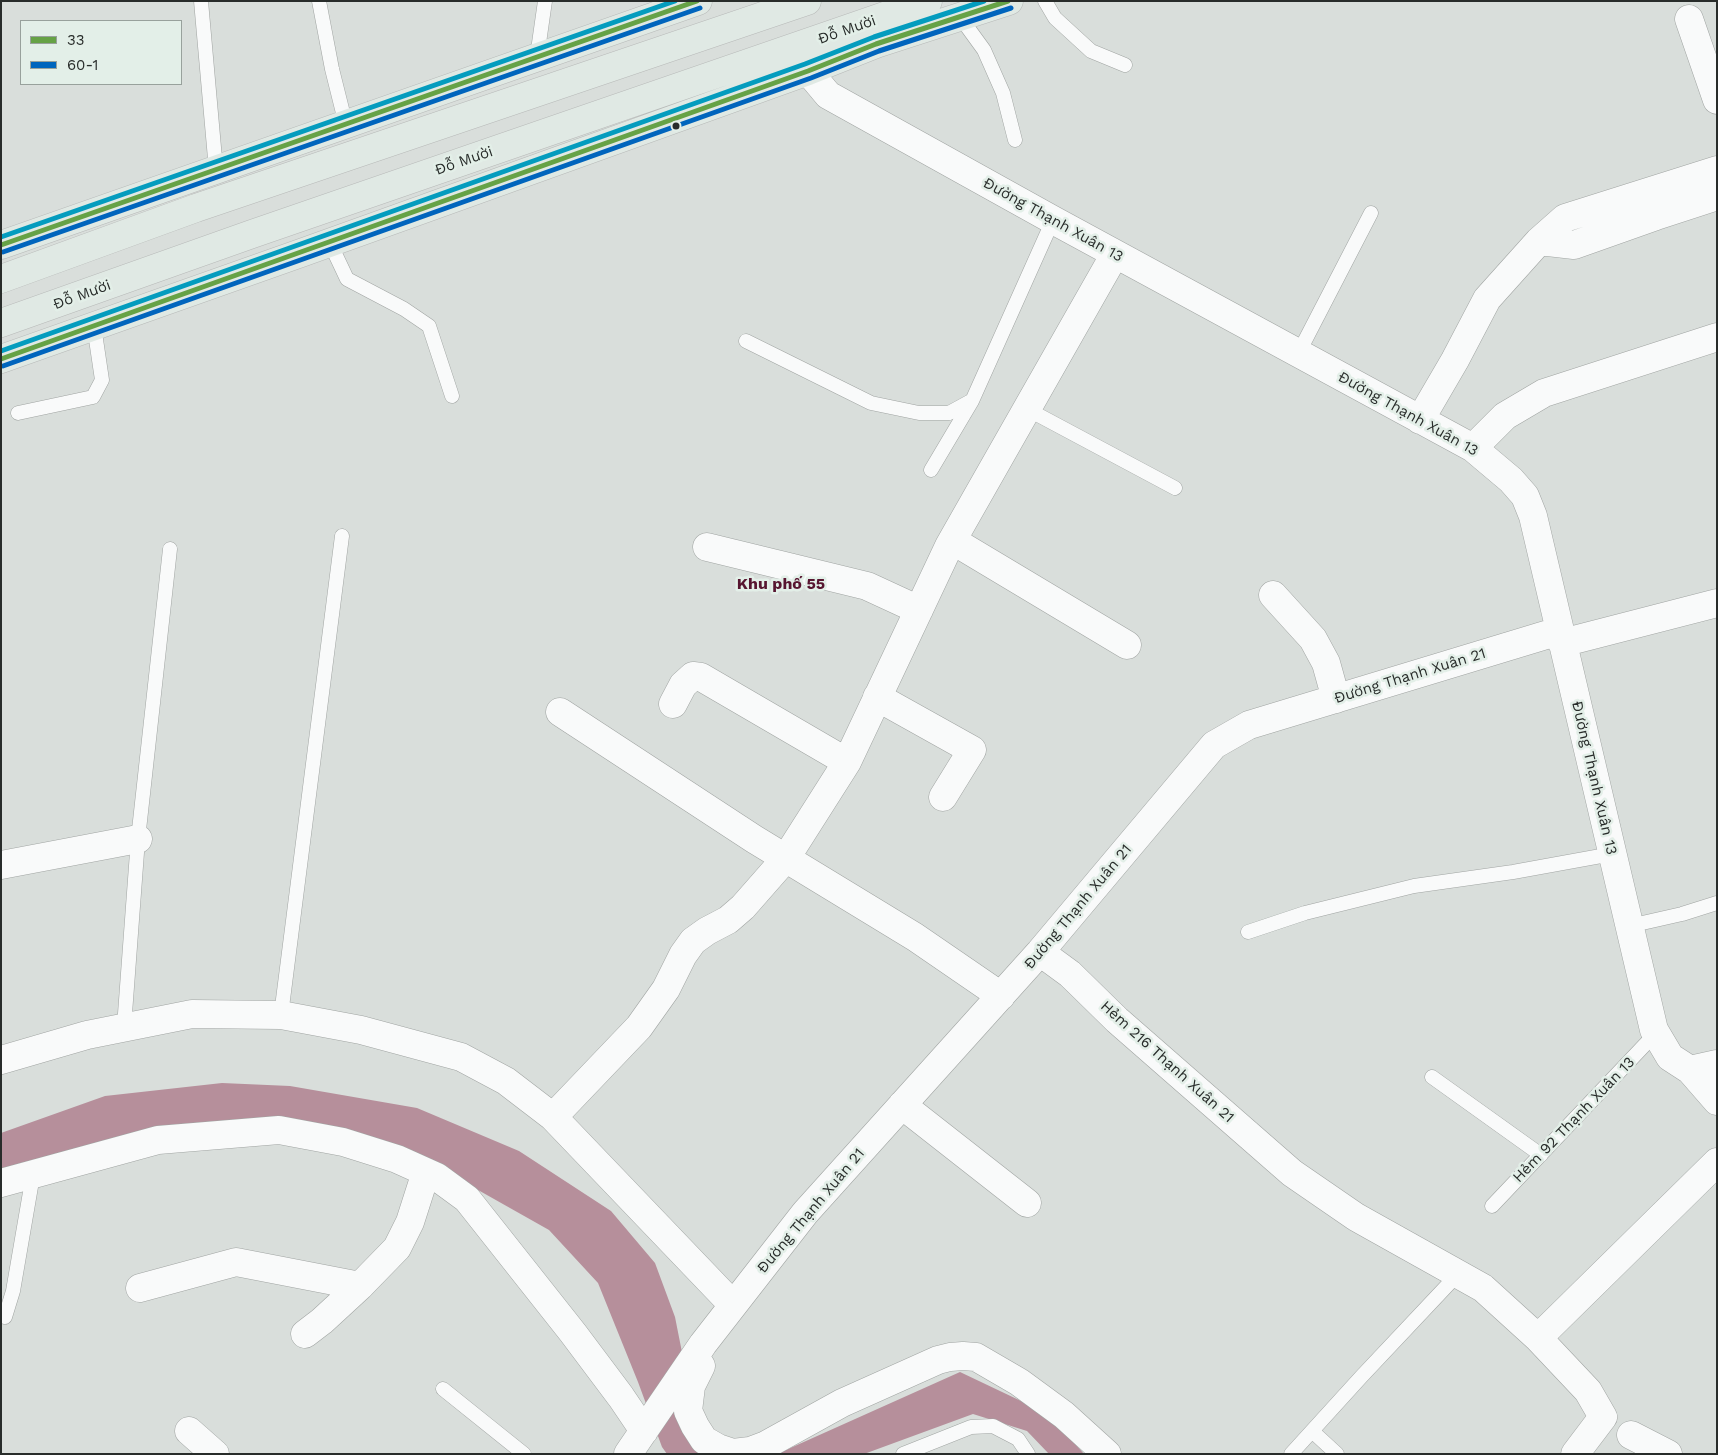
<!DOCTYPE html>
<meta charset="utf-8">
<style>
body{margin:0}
#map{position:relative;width:1718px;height:1455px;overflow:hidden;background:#d9dedb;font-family:"Work Sans",sans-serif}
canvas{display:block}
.frame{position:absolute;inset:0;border:2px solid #282c2a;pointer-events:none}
.legend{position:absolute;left:20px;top:20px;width:162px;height:65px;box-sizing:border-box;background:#e3efe8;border:1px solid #98a19c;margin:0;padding:6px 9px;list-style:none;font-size:15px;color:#282c2a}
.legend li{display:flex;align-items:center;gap:10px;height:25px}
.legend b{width:25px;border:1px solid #98a19c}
</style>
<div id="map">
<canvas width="1718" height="1455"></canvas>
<div class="frame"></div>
<ul class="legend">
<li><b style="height:6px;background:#66a246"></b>33</li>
<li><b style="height:6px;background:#0065bd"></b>60-1</li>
</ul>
</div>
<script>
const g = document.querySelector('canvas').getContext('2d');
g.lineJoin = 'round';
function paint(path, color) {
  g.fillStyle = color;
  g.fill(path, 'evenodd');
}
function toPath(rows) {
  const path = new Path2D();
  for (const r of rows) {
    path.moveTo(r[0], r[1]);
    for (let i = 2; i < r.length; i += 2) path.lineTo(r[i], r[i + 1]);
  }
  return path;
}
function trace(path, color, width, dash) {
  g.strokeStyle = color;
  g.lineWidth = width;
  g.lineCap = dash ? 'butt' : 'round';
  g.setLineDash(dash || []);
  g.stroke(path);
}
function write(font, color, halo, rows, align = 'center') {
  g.font = font + ' "Work Sans",sans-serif';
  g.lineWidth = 5;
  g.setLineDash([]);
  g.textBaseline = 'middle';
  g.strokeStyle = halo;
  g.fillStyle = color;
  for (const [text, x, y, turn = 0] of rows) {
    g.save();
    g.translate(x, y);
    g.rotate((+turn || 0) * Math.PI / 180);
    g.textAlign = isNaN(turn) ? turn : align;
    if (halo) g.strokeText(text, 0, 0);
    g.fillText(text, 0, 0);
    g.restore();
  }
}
paint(toPath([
 [222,1083,290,1086,417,1108,519,1151,611,1211,655,1263,675,1317,699,1438,716,1454,667,1454,662,1447,638,1382,598,1283,549,1230,455,1177,279,1127,1,1182,1,1133,105,1096],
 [960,1372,1021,1401,1054,1420,1084,1454,1049,1454,1027,1431,973,1414,864,1454,777,1454]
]), '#b68f9b');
const service = toPath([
 [201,1,216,170],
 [319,1,332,69,346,125],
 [1045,1,1055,18,1091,51,1125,65],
 [960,17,984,50,1003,93,1015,140],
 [537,57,545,1],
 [330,243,347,279,404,309,429,326,452,396],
 [746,341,871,403,919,413,949,413,971,401],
 [1298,354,1371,213],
 [1027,409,1175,488],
 [18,413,93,397,102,380,94,326],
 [931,470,972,401,1053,220],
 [1629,926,1682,914,1717,903],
 [1248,932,1305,913,1414,886,1513,872,1612,854],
 [281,1015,342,536],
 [124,1027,138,839,170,549],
 [1432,1077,1541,1155],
 [1492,1206,1656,1033],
 [5,1317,13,1291,33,1175],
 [443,1389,524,1454],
 [1312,1431,1337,1454],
 [903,1454,971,1427,993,1426,1018,1439,1028,1454],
 [1291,1454,1361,1377,1458,1274]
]);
const minor = toPath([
 [1689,19,1717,100],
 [798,51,808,71,828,95,1053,220,1473,448,1511,480,1525,496,1533,516,1654,1030,1670,1057,1690,1070,1717,1101],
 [1539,241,1574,245,1656,216,1717,196],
 [1420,420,1455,360,1487,299,1539,241,1565,218,1717,170],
 [1473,448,1505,416,1544,393,1717,337],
 [949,546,1115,254],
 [707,547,867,586,919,610],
 [1273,595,1313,639,1326,663,1336,699],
 [1562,643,1717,603],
 [877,697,972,750,943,797],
 [673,704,683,685,693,676,701,677,847,762],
 [560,712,754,839,915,937,1001,996],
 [1,865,138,839],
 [1040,952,1070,974,1117,1020,1292,1173,1356,1217,1483,1288,1538,1338,1588,1391,1603,1417,1575,1454],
 [1,1060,87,1035,192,1014,281,1015,361,1030,461,1057,506,1081,553,1117,733,1305],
 [1690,1070,1717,1064],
 [902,1105,1027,1203],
 [553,1117,639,1027,666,989,683,955,693,941,707,931,728,920,743,907,786,858,847,762,949,546,960,545,1127,645],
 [1,1183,158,1140,279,1130,343,1142,397,1159,437,1177,467,1199,573,1333,621,1397,644,1431],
 [140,1288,236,1262,360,1286],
 [305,1334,322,1321,360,1286,397,1248,410,1222,426,1172],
 [1538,1338,1717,1162],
 [701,1366,691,1386,688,1411,695,1426,704,1440,718,1448,733,1453,750,1451,766,1445,842,1403,938,1360,950,1357,963,1356,976,1357,1019,1382,1064,1415,1107,1454],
 [189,1431,215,1454],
 [1631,1435,1668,1454],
 [628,1454,703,1344,805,1213,1040,952,1214,745,1249,725,1559,631]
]);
const trunk = toPath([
 [1,245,698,1],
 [1,279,196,208,807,1],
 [1,323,252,234,928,1],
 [1,359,301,253,808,71,876,44,1009,1]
]);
trace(service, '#a0a4a2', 15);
trace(minor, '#a0a4a2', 29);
trace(trunk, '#b7b9b8', 29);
trace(service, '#f9fafa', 14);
trace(minor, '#f9fafa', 28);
trace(trunk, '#e0e9e4', 28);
trace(toPath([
 [1,245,697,1],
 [1,359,808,71,876,44,1008,1]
]), '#66a246', 5);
trace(toPath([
 [3,252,700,8],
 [3,366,811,78,879,51,1011,8]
]), '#0065bd', 5);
trace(toPath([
 [1,237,675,1],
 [1,351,805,64,874,37,984,1]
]), '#049cbe', 5);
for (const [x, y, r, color] of [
 [676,126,4.5,"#282c2a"]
]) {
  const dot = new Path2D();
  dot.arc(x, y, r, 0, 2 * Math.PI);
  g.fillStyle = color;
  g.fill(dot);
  trace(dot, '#e3efe8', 2);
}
write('15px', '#282c2a', '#e3efe8', [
 ["Đỗ Mười",847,30,-19],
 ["Đỗ Mười",464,161,-19],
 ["Đường Thạnh Xuân 13",1053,220,29],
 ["Đỗ Mười",82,295,-20],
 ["Đường Thạnh Xuân 13",1408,414,29],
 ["Đường Thạnh Xuân 21",1410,676,-17],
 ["Đường Thạnh Xuân 13",1594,778,77],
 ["Đường Thạnh Xuân 21",1078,907,-50],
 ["Hẻm 216 Thạnh Xuân 21",1167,1062,42],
 ["Hẻm 92 Thạnh Xuân 13",1574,1120,-46],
 ["Đường Thạnh Xuân 21",811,1211,-50]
]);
write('bold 16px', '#571530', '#e3efe8', [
 ["Khu phố 55",781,584]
]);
</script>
